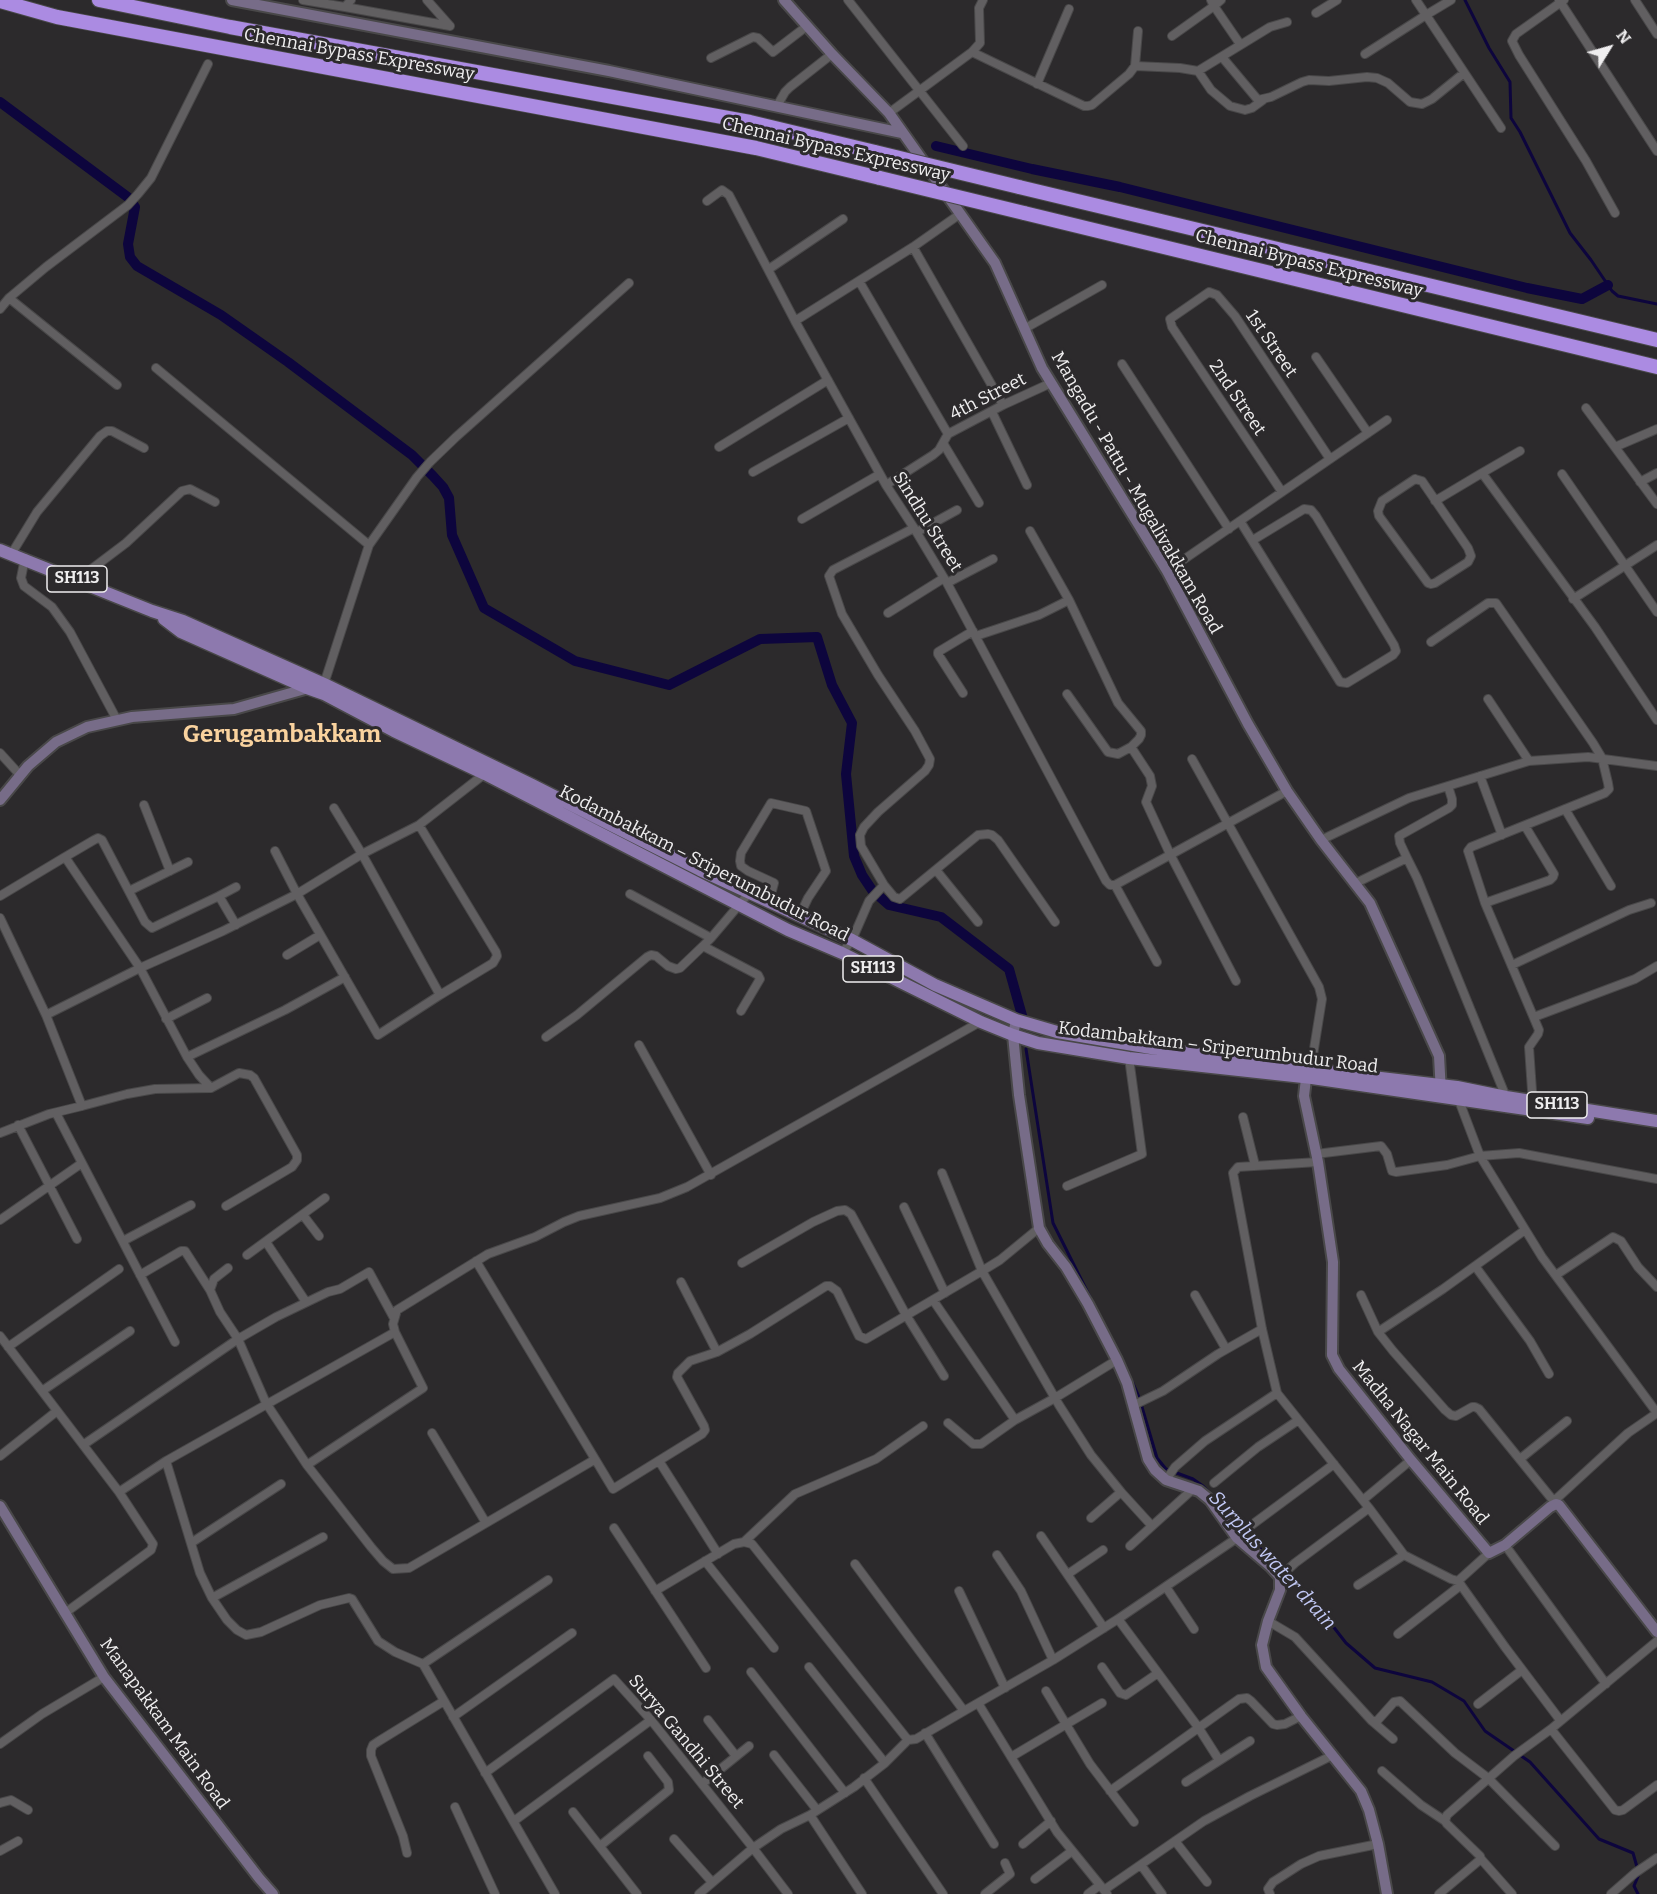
<!DOCTYPE html>
<meta charset="utf-8">
<style>
body{margin:0}
#map{position:relative;width:1657px;height:1894px;overflow:hidden;background:#2c2a2c;font-family:Bitter,serif}
canvas{display:block}
.north{position:absolute;left:1579px;top:18px;width:60px;height:60px;-webkit-text-stroke:4px #2c2a2c;paint-order:stroke;rotate:53deg;font-size:16px;font-weight:700;line-height:24px;text-align:center;color:#efeeef}
.north::after{content:'';display:block;margin:auto;width:21px;height:27px;background:#efeeef;clip-path:polygon(50% 0,100% 100%,50% 72%,0 100%)}
</style>
<div id="map">
<canvas width="1657" height="1894"></canvas>
<div class="north">N</div>
</div>
<script>
const g = document.querySelector('canvas').getContext('2d');
g.lineJoin = 'round';
function toPath(rows) {
  const path = new Path2D();
  for (const r of rows) {
    path.moveTo(r[0], r[1]);
    for (let i = 2; i < r.length; i += 2) path.lineTo(r[i], r[i + 1]);
  }
  return path;
}
function trace(path, color, width, dash) {
  g.strokeStyle = color;
  g.lineWidth = width;
  g.lineCap = dash ? 'butt' : 'round';
  g.setLineDash(dash || []);
  g.stroke(path);
}
function write(font, color, halo, rows, align = 'center') {
  g.font = font + ' Bitter,serif';
  g.lineWidth = 6;
  g.setLineDash([]);
  g.textBaseline = 'middle';
  g.strokeStyle = halo;
  g.fillStyle = color;
  for (const [text, x, y, turn = 0] of rows) {
    g.save();
    g.translate(x, y);
    g.rotate((+turn || 0) * Math.PI / 180);
    g.textAlign = isNaN(turn) ? turn : align;
    if (halo) g.strokeText(text, 0, 0);
    g.fillText(text, 0, 0);
    g.restore();
  }
}
trace(toPath([
 [1465,0,1489,48,1510,82,1511,118,1520,132,1570,233,1591,260,1612,291,1618,296,1657,304],
 [1026,1049,1053,1223,1090,1297],
 [1132,1381,1139,1397,1157,1458,1166,1469,1193,1479,1203,1486,1269,1558,1311,1598,1346,1643,1375,1668,1432,1682,1464,1701,1485,1731,1530,1762,1599,1839,1633,1853,1639,1874,1634,1886,1638,1894]
]), '#0d053d', 3);
trace(toPath([
 [0,102,129,198,135,207,128,244,130,257,137,266,221,315,288,362,412,455,433,476,443,487,449,498,452,535,484,608,575,661,669,685,760,639,817,637,832,685,852,723,846,774,854,856,862,875,872,890,889,905,941,917,1009,969,1023,1019],
 [936,146,1032,169,1120,187,1527,288,1582,299,1608,285]
]), '#0d053d', 10);
const street = toPath([
 [303,0,345,7],
 [351,0,345,7,450,26],
 [427,0,450,26],
 [848,0,963,146],
 [1211,0,1214,6,1221,0],
 [1451,0,1426,15,1501,128],
 [1559,0,1657,151],
 [1564,0,1516,34,1512,41,1519,55,1586,161,1615,213],
 [1635,0,1657,34],
 [1316,13,1337,0],
 [1172,36,1214,6,1240,44],
 [972,52,1084,106,1088,106,1092,105,1129,74,1135,66,1138,31],
 [1365,54,1426,15,1416,0],
 [1222,57,1258,100,1271,97,1302,82,1309,80,1329,81,1367,77,1377,78,1388,83,1410,102,1422,104,1432,99,1464,73],
 [711,58,753,37,758,38,773,52,807,26],
 [1135,66,1180,68,1198,71,1270,27,1287,22],
 [1198,71,1211,90,1230,106,1245,110,1252,108,1263,100],
 [1037,84,1069,9],
 [777,106,785,92,790,87,832,54],
 [889,113,972,52,980,43,979,8,983,0],
 [707,201,722,190,729,195,795,321,886,485,914,528,947,583,1106,881,1110,885,1115,885],
 [913,247,1003,405],
 [769,269,843,219],
 [859,281,948,434],
 [9,298,117,385],
 [0,309,9,298,46,267,128,205,138,194,151,178,208,64],
 [795,321,913,247,960,214],
 [1024,329,1102,285],
 [1316,357,1368,433],
 [1122,364,1229,529],
 [156,368,369,545],
 [1586,408,1657,504],
 [992,412,1027,485],
 [943,443,979,503],
 [719,447,828,380],
 [1615,447,1657,429],
 [753,472,849,418],
 [1482,473,1520,451],
 [1562,474,1657,612],
 [1415,479,1422,481,1468,548,1471,556,1468,562,1435,583,1431,584,1428,583,1379,516,1378,511,1382,501,1415,479],
 [1640,482,1657,473],
 [886,485,933,455,939,450,948,434,1003,405,1051,383],
 [1282,492,1172,327,1170,319,1209,292,1217,295,1235,316,1330,459],
 [1435,501,1482,473,1595,627,1657,720],
 [802,519,880,474],
 [1240,521,1340,682,1347,683,1393,655,1396,651,1394,645,1316,516,1311,510,1304,509,1253,540],
 [1030,531,1069,600,1118,703,1141,731,1141,735,1139,739,1131,747,1118,754,1108,752,1067,694],
 [917,532,957,510],
 [12,553,37,512,100,436,107,431,112,431,144,448],
 [25,558,21,578,24,586,52,607,70,632,117,720],
 [1167,571,1387,420],
 [77,580,126,543,182,491,190,489,215,502],
 [947,583,993,559],
 [1573,599,1657,545],
 [888,613,944,578],
 [976,636,1039,615,1069,600],
 [1431,642,1488,603,1496,603,1593,743,1602,758,1608,783,1609,789,1605,793,1471,847,1468,851,1485,903,1539,1030,1538,1034,1529,1047,1533,1105],
 [324,684,369,545,417,477,430,462,456,437,629,283],
 [963,693,938,654,938,652,973,631],
 [1488,699,1529,761],
 [1131,747,1150,776,1152,786,1146,802,1170,854,1236,981],
 [0,753,20,775],
 [1192,759,1319,987,1322,999,1313,1055,1307,1069],
 [1480,776,1502,835],
 [144,805,170,871],
 [334,808,362,854,440,995,493,963,497,956,496,952,419,825],
 [1565,809,1611,886],
 [1321,840,1409,798,1529,761,1588,757,1657,766],
 [275,851,297,894,378,1035,440,995],
 [65,857,94,840,98,838,102,840,145,922,152,928,219,896,236,925],
 [1407,858,1400,843,1399,836,1449,808,1452,805,1452,799,1448,786],
 [936,870,978,922],
 [1356,883,1407,858,1417,878,1506,1097],
 [884,885,894,897,900,899,978,835,988,834,992,835,998,840,1055,922],
 [1115,885,1287,791],
 [1115,885,1157,962],
 [129,891,188,862],
 [630,894,711,938,703,946,758,975,760,979,741,1011],
 [0,896,65,857,140,968,187,1057,285,1010,345,977],
 [219,896,236,887],
 [769,902,774,883,748,871,741,866,740,861,741,853,771,803,806,811,826,871,808,898,799,917],
 [1485,903,1550,880,1553,877,1554,874,1525,826],
 [0,918,46,1015,140,968,223,931,297,894,362,854,419,825,487,772],
 [711,938,750,892],
 [842,953,852,940,869,901,884,885,861,846,860,835,864,827,878,812,925,771,929,765,930,759,915,731,878,675,842,614,829,576,833,570,914,528],
 [287,955,320,935],
 [1512,965,1629,910,1651,903],
 [1534,1017,1635,979,1657,966],
 [166,1019,207,998],
 [546,1037,577,1015,647,957,651,955,656,956,668,966,676,969,680,968,703,946],
 [639,1045,711,1175],
 [187,1057,199,1075,211,1088],
 [1458,1098,1480,1156,1542,1257,1657,1413],
 [82,1106,127,1094,155,1089,211,1088,239,1073,250,1075,254,1078,297,1155,297,1160,292,1167,226,1206],
 [56,1113,175,1342],
 [1243,1117,1255,1165],
 [18,1125,77,1239],
 [0,1133,49,1114,82,1106,46,1015],
 [1316,1154,1381,1146,1387,1154,1392,1171,1396,1172,1447,1165,1480,1156,1519,1153,1657,1179],
 [942,1173,982,1271,1000,1260,1039,1228],
 [1067,1186,1142,1154,1129,1058],
 [904,1207,945,1293],
 [303,1215,319,1236],
 [0,1220,82,1163],
 [123,1241,191,1205],
 [266,1242,306,1302],
 [247,1255,325,1198],
 [476,1261,613,1489,702,1434,705,1430,704,1426,677,1377,678,1373,690,1361,717,1352],
 [742,1263,813,1222,837,1211,845,1210,851,1214,906,1315,944,1376],
 [1475,1266,1530,1341,1549,1374],
 [140,1275,181,1251,185,1251,210,1290],
 [1556,1275,1613,1237,1621,1241,1638,1267,1657,1287],
 [681,1282,717,1352,750,1334,826,1286,830,1286,837,1291,859,1336,866,1339,982,1271,1059,1405,1091,1455,1121,1492,1152,1526],
 [1195,1295,1226,1349],
 [1361,1295,1378,1332,1393,1351,1445,1410,1451,1415,1456,1416,1472,1407,1475,1407,1479,1409,1556,1504],
 [933,1300,1015,1420],
 [394,1318,369,1272,340,1289,328,1292,276,1317,238,1339,266,1403,307,1465,371,1547,383,1561,393,1569,409,1568,594,1460],
 [395,1332,393,1324,397,1310,488,1254,535,1237,564,1222,579,1216,660,1198,687,1187,980,1022],
 [1378,1332,1443,1289,1525,1230],
 [0,1336,119,1492,166,1461,200,1573,212,1598,323,1537],
 [8,1347,119,1269],
 [42,1391,130,1331],
 [1134,1405,1163,1391,1218,1354,1262,1329],
 [948,1423,973,1444,981,1444,1015,1420,1055,1398,1117,1360],
 [432,1433,486,1523],
 [83,1445,238,1339,220,1312,210,1290,214,1279,228,1268],
 [0,1456,57,1411],
 [1520,1459,1567,1421],
 [166,1461,395,1332,423,1388,307,1465],
 [659,1461,718,1554],
 [1166,1480,1175,1467,1205,1441,1277,1393],
 [1214,1483,1258,1447,1297,1421],
 [1363,1500,1411,1460],
 [1554,1501,1628,1433,1657,1413],
 [1369,1508,1404,1555,1451,1579,1458,1581,1489,1553],
 [1091,1518,1121,1492],
 [1249,1527,1334,1464],
 [614,1528,706,1668],
 [1041,1536,1104,1628],
 [744,1542,795,1494,876,1459,923,1426],
 [191,1543,281,1484],
 [1505,1545,1606,1684],
 [1130,1546,1193,1489],
 [997,1555,1021,1591,1053,1660],
 [705,1561,774,1648],
 [855,1564,964,1711,916,1739,908,1740],
 [1068,1574,1103,1550],
 [1280,1577,1295,1563,1369,1508,1277,1393,1262,1329,1233,1173,1238,1167,1318,1162],
 [548,1580,423,1664,555,1894],
 [1458,1581,1505,1647,1560,1720],
 [1358,1585,1404,1555],
 [1166,1587,1194,1629],
 [655,1591,734,1544,744,1542,752,1544,908,1740,885,1763,854,1787,810,1815],
 [959,1591,1005,1688],
 [212,1598,227,1620,237,1630,246,1635,261,1632,320,1605,349,1598,352,1599,378,1641,395,1652,423,1664],
 [65,1613,151,1550,153,1544,119,1492],
 [1118,1619,1198,1727,1219,1760],
 [1268,1621,1295,1637,1372,1721,1377,1721,1394,1702,1400,1701,1455,1753,1488,1778,1555,1846],
 [1398,1634,1461,1585],
 [809,1667,885,1763],
 [1102,1667,1120,1693,1126,1695,1158,1673],
 [751,1672,845,1793],
 [1046,1691,1090,1764,1134,1822],
 [978,1703,1057,1832,1104,1890],
 [1478,1704,1522,1670],
 [964,1711,1053,1660,1118,1619,1237,1538],
 [453,1717,572,1633],
 [708,1720,736,1756],
 [1372,1721,1393,1739],
 [1551,1729,1615,1810,1619,1811,1623,1810,1657,1785],
 [925,1733,994,1844],
 [0,1744,42,1714,104,1677],
 [774,1755,817,1810],
 [1011,1757,1102,1703],
 [1382,1771,1421,1805,1445,1821],
 [485,1773,614,1679,651,1720,753,1848,788,1894],
 [864,1778,943,1894],
 [1186,1782,1250,1741],
 [702,1784,749,1746],
 [1110,1791,1239,1699,1247,1698,1251,1701,1273,1724,1277,1725,1285,1724,1301,1716],
 [0,1803,11,1800,28,1810],
 [455,1807,495,1894],
 [573,1812,637,1894],
 [514,1821,651,1720],
 [674,1839,712,1882],
 [1175,1841,1207,1882],
 [1023,1844,1051,1821],
 [600,1846,669,1790,668,1782,648,1756],
 [0,1851,18,1841],
 [407,1853,403,1836,371,1756,371,1750,373,1745,379,1741,444,1701],
 [1481,1859,1512,1894],
 [1141,1865,1162,1894],
 [1035,1879,1072,1851],
 [699,1894,753,1848,781,1829,810,1815,862,1894],
 [985,1894,1010,1874,1005,1863],
 [1088,1894,1100,1885],
 [1107,1894,1104,1890,1204,1821,1250,1796,1333,1755],
 [1270,1894,1268,1889,1273,1882,1301,1864,1319,1856,1378,1844],
 [1439,1894,1481,1859,1480,1856,1447,1824,1445,1821,1447,1815,1514,1756,1551,1729,1657,1641],
 [1611,1894,1635,1873,1657,1858]
]);
const secondary = toPath([
 [232,0,609,71,902,133],
 [784,0,832,54,889,113,995,263,1042,368,1167,571,1248,724,1287,791,1321,840,1370,903,1439,1056,1441,1092],
 [0,800,28,766,56,742,87,727,132,717,234,709,312,687],
 [1016,1020,1013,1035,1019,1095,1039,1228,1048,1244,1066,1267,1088,1304,1117,1360,1127,1383,1148,1459,1155,1470,1166,1480,1199,1491,1210,1500,1237,1538,1271,1567,1280,1577,1280,1590,1268,1621,1262,1645,1266,1667,1301,1716,1361,1791,1369,1810,1378,1844,1387,1894],
 [1307,1070,1304,1096,1318,1162,1333,1262,1332,1355,1339,1369,1411,1460,1489,1553,1505,1545,1550,1507,1556,1504,1559,1505,1657,1632],
 [0,1506,104,1677,259,1878,273,1894]
]);
const primary = toPath([
 [0,550,152,611,183,621,324,684,532,785,700,870,852,940,935,985,1016,1020,1057,1032,1151,1048,1313,1070,1457,1087,1506,1097,1657,1121],
 [164,619,181,632,307,688,324,694,394,731,485,774,788,930,842,953,981,1022,1013,1035,1038,1043,1129,1058,1312,1078,1588,1118]
]);
const highway = toPath([
 [99,0,230,27,750,122,875,152],
 [0,1,57,17,756,148,880,178],
 [1019,187,1657,340],
 [1024,213,1657,367]
]);
trace(street, '#494849', 10);
trace(secondary, '#494849', 14);
trace(primary, '#494849', 15);
trace(highway, '#494849', 16);
trace(street, '#615f61', 8);
trace(secondary, '#776c88', 10);
trace(primary, '#8d79ae', 12);
trace(highway, '#ab8be2', 14);
const highwayBridge = toPath([
 [875,152,1019,187],
 [880,178,1024,213]
]);
trace(highwayBridge, '#494849', 16, []);
trace(highwayBridge, '#ab8be2', 14);
for (const [x, y, w] of [
 [77,579,60],
 [873,969,60],
 [1557,1105,60]
]) {
  const box = new Path2D();
  box.roundRect(x - w / 2, y - 13, w, 26, 4.5);
  g.fillStyle = '#2c2a2c';
  g.fill(box);
  trace(box, '#efeeef', 1.5);
}
write('bold 16px', '#efeeef', null, [
 ["SH113",77,579],
 ["SH113",873,969],
 ["SH113",1557,1105]
]);
write('18px', '#efeeef', '#2c2a2c', [
 ["Chennai Bypass Expressway",359,55,10],
 ["Chennai Bypass Expressway",836,150,13],
 ["Chennai Bypass Expressway",1309,264,14],
 ["1st Street",1271,344,56],
 ["4th Street",988,397,-27],
 ["2nd Street",1237,398,56],
 ["Mangadu - Pattu - Mugalivakkam Road",1136,493,60],
 ["Sindhu Street",927,522,58],
 ["Kodambakkam – Sriperumbudur Road",704,864,27],
 ["Kodambakkam – Sriperumbudur Road",1218,1048,7],
 ["Madha Nagar Main Road",1420,1443,51],
 ["Manapakkam Main Road",164,1724,54],
 ["Surya Gandhi Street",686,1742,50]
]);
write('italic 20px', '#c2c9f5', '#2c2a2c', [
 ["Surplus water drain",1272,1561,48]
]);
write('bold 24px', '#f9d29e', '#2c2a2c', [
 ["Gerugambakkam",282,735]
]);
</script>
